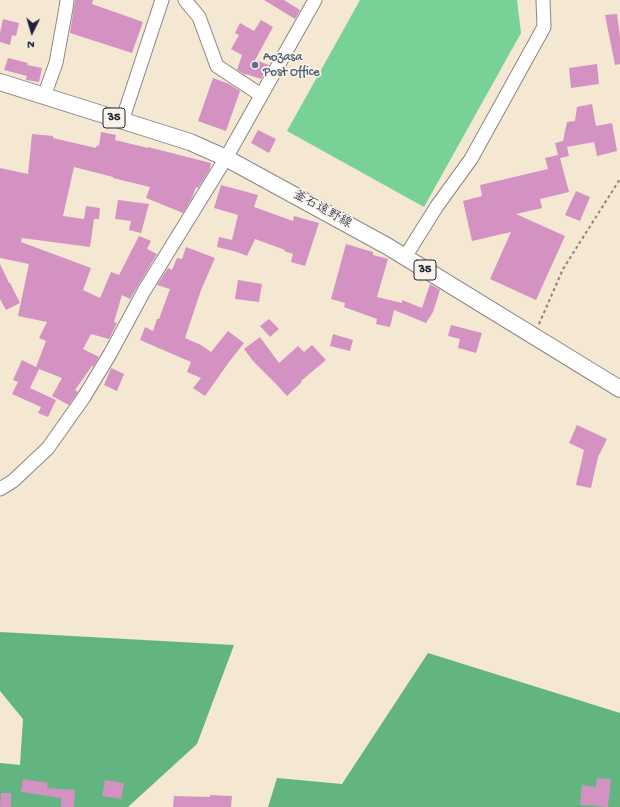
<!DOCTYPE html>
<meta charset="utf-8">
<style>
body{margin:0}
#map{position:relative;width:620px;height:807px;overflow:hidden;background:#f4e8d2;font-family:"Gochi Hand",sans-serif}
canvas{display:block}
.north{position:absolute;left:12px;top:12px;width:40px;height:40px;-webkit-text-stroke:3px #f7f3e8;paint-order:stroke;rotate:185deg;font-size:11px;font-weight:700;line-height:16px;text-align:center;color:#22223b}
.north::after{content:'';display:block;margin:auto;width:14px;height:18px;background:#22223b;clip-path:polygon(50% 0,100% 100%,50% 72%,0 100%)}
</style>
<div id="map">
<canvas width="620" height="807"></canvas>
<div class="north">N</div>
</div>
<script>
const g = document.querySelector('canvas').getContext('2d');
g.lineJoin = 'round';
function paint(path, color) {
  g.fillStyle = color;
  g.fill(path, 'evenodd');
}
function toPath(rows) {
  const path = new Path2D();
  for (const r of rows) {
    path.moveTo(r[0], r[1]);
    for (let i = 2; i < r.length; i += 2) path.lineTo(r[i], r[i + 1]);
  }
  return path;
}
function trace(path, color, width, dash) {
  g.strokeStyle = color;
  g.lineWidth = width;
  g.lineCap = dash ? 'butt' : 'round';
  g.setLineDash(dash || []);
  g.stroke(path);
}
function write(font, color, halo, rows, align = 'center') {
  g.font = font + ' "Gochi Hand","Klee One",sans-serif';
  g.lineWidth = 3.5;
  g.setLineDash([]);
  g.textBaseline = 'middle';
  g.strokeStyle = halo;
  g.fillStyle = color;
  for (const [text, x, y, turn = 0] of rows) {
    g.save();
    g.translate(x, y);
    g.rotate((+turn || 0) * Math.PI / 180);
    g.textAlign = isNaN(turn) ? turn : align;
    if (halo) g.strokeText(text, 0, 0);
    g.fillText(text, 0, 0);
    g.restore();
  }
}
paint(toPath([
 [360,0,517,0,521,33,424,207,287,131]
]), '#78d298');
paint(toPath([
 [0,632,234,645,197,744,128,807,0,807,0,763,20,765,23,719,0,691],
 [428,653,620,713,620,807,268,807,277,778,342,784]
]), '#62b480');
paint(toPath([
 [75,0,93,0,92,4,143,22,132,53,70,33],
 [264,0,284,0,300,10,295,19],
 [617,14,620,37,620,64,615,65,605,15],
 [3,19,19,23,16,36,12,35,10,45,0,42,0,33],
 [261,20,273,27,255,60,269,65,261,79,246,74,246,75,237,70,242,55,231,49,239,35,235,33,240,23,254,31],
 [8,58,28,63,27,65,42,68,39,82,26,80,27,76,4,70],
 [597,64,599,84,571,88,569,68],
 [213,78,229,84,240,91,226,131,198,121],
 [592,104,596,126,612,123,617,151,597,156,594,142,567,147,569,156,560,158,569,192,540,199,542,208,516,214,565,236,536,300,490,279,511,232,472,241,463,201,482,196,480,185,548,169,545,158,558,155,555,143,563,141,567,122,575,121,577,107],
 [258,130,276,139,269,153,251,143],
 [101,132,116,135,115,140,148,148,148,147,211,163,210,169,198,188,196,187,192,198,183,213,146,198,150,187,113,178,113,177,74,167,63,216,84,219,86,206,100,208,99,219,94,219,90,247,22,238,21,242,91,268,83,290,100,298,111,272,119,275,139,236,151,241,147,249,157,254,130,299,122,295,114,322,117,323,109,339,91,334,83,349,99,357,93,367,92,366,75,390,78,392,69,405,52,396,62,378,39,369,30,388,56,400,48,417,38,413,41,407,12,394,18,382,13,380,22,360,36,367,46,341,39,338,47,322,18,316,29,264,0,258,0,168,28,174,32,134,53,136,53,138,96,148,97,145,99,146],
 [221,185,258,195,254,207,293,221,294,216,319,223,305,266,291,262,293,254,284,251,285,250,255,239,247,256,237,252,217,247,219,237,232,240,238,215,214,208],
 [576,191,590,197,580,221,565,215],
 [118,200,149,204,141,233,129,230,131,221,115,219],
 [346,244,373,252,373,255,388,259,377,297,402,303,402,300,422,308,430,284,440,290,433,312,426,323,394,310,390,327,376,324,377,319,344,307,345,303,331,299],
 [186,247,215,258,201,290,185,338,201,345,211,352,228,331,244,343,229,362,205,396,193,388,201,378,187,372,191,362,140,340,145,327,153,331,157,319,159,319,170,289,157,285,168,268,172,270,177,258,182,259],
 [0,264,9,283,10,283,20,303,6,310,0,299],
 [238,280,262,284,259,302,235,299],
 [269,319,279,329,270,337,260,326],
 [451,325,482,333,476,353,458,348,460,339,448,336],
 [333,334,353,340,350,351,330,346],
 [260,337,279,363,298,346,304,352,312,345,326,360,301,381,302,382,287,396,276,384,253,361,244,349],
 [111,368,124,374,117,391,104,385],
 [577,425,607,439,598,457,591,488,576,485,584,450,569,443],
 [597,778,611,779,608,807,580,805,582,785,596,787],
 [23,779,48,783,47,788,75,790,74,807,61,807,61,798,21,792],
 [105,780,124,783,121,799,102,796],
 [1,793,11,793,11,807,0,807],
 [210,795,232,796,231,807,173,807,174,796,210,797]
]), '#d492c3');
const minor = toPath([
 [185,0,199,17,217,66,261,95],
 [44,96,56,63,66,8,67,0],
 [122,121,162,0],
 [405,257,437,206,471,159,544,27,543,0],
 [0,489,13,481,48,448,84,397,110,354,144,291,226,158,315,0]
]);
const major = toPath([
 [0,82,190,142,226,158,387,246,620,389]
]);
trace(minor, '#8b8586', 15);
trace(major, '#8b8586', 18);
trace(toPath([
 [539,324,563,269,620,179]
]), '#8b8586', 2, [3, 3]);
trace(minor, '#fff', 13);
trace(major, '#fff', 16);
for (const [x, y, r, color] of [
 [255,65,4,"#5c6f8a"]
]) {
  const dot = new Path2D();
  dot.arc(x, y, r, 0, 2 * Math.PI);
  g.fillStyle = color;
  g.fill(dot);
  trace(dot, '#f7f3e8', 1.5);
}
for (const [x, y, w] of [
 [114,118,22],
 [425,270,22]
]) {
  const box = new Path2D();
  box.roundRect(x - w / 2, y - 10, w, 20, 3);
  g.fillStyle = '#f7f3e8';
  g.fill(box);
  trace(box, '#22223b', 1);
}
write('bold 12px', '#22223b', null, [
 ["35",114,118],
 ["35",425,270]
]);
write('13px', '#4e5e75', '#f7f3e8', [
 ["Aozasa",263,58],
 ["Post Office",263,73]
], 'left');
write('13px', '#22223b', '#f7f3e8', [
 ["釜石遠野線",322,210,29]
]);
</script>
